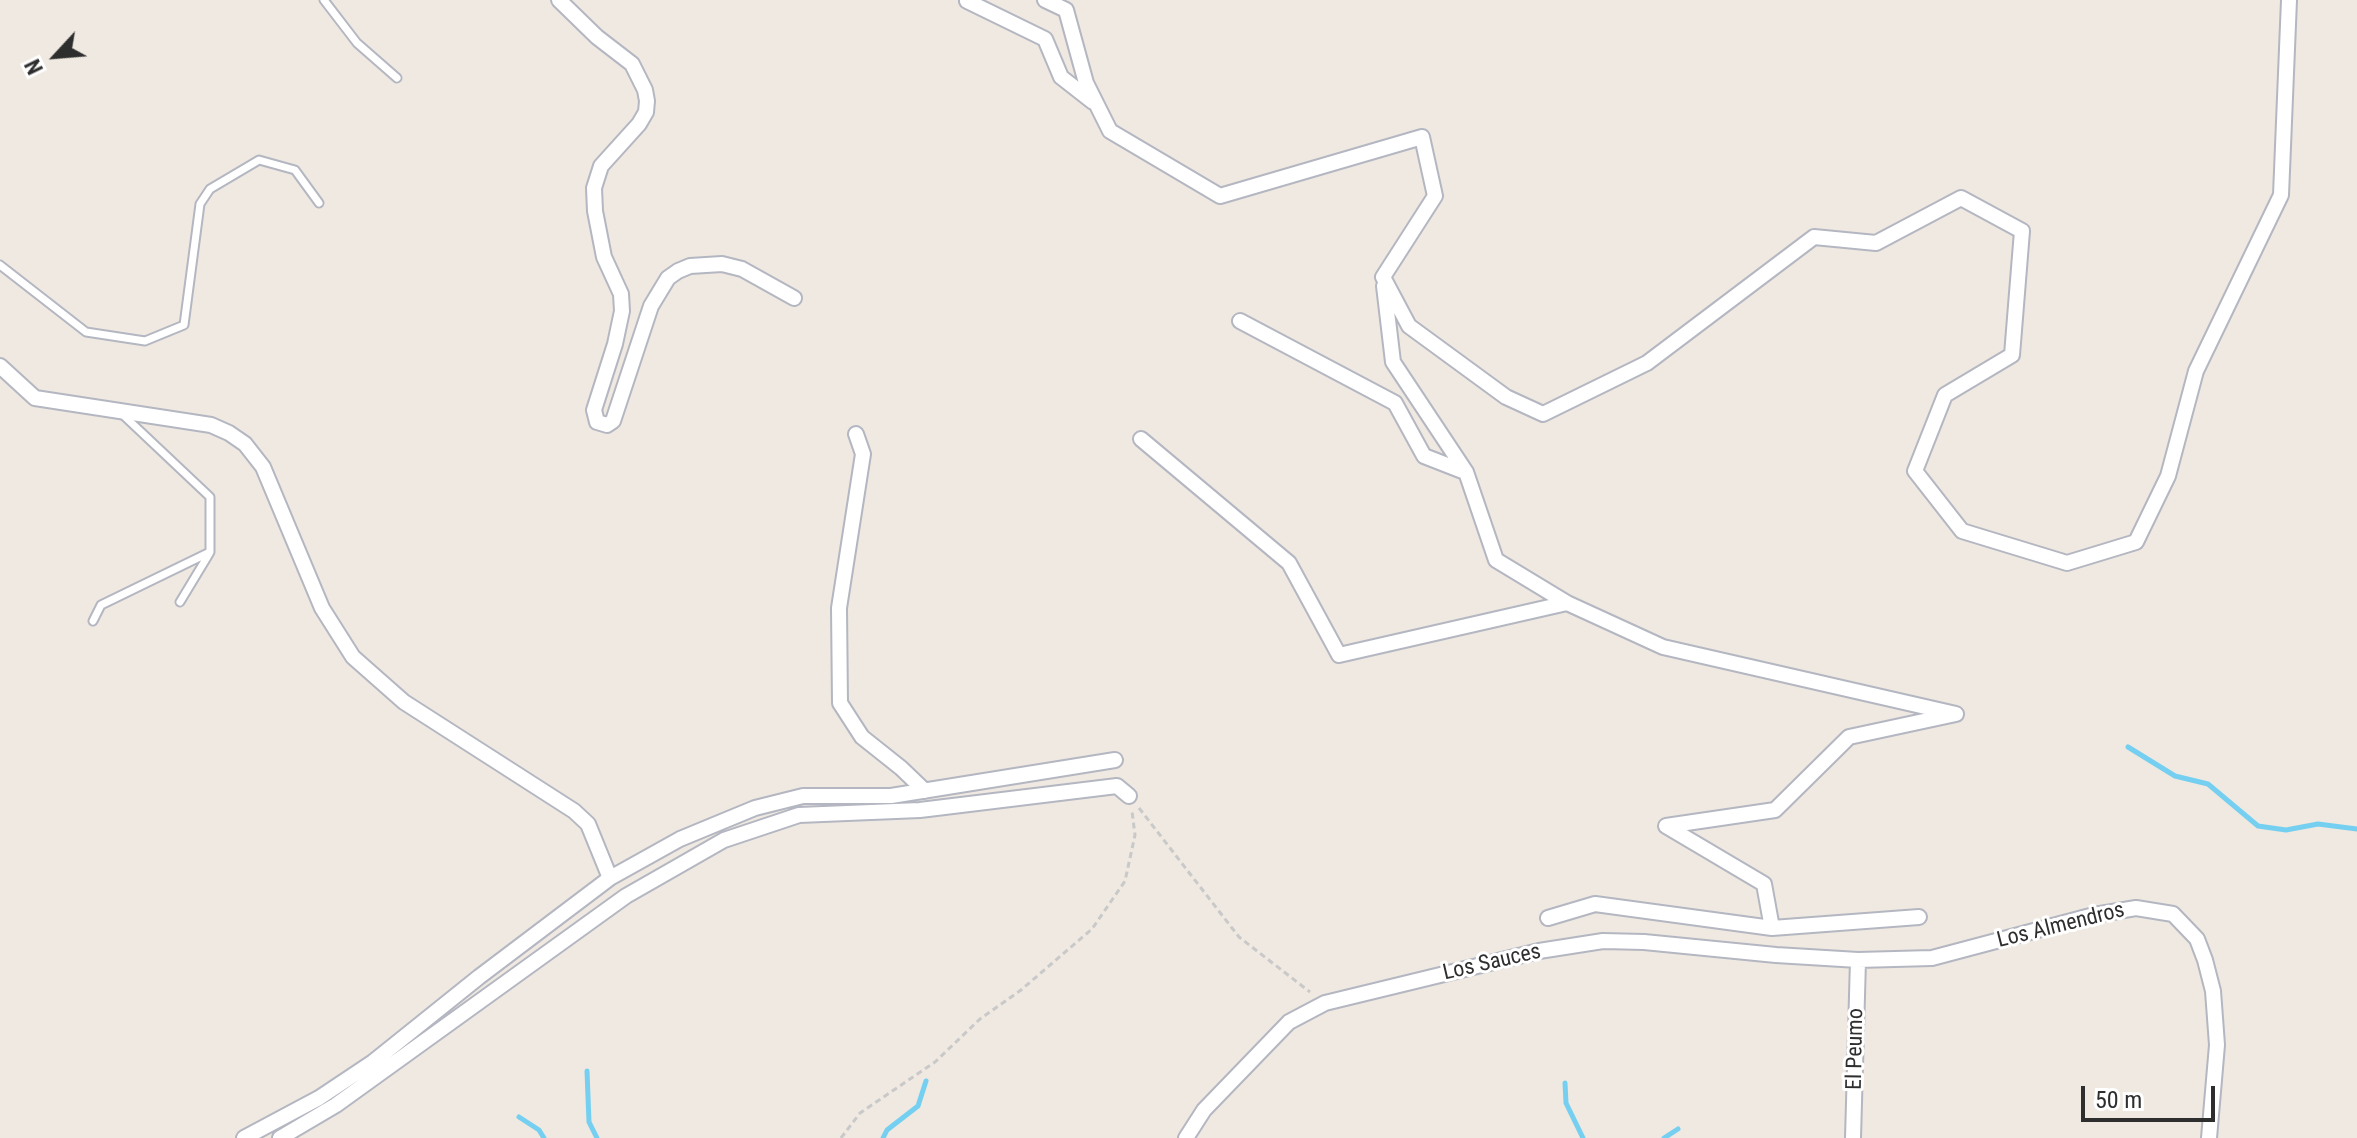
<!DOCTYPE html>
<style>
body{margin:0}
#map{position:relative;width:2357px;height:1138px;overflow:hidden;background:#efe9e1;font-family:"Roboto Condensed",sans-serif}
canvas{display:block}
.north{position:absolute;left:16px;top:16px;width:80px;height:80px;-webkit-text-stroke:6px #fff;paint-order:stroke;rotate:244deg;font-size:22px;font-weight:700;line-height:32px;text-align:center;color:#2e2e2e}
.north::after{content:'';display:block;margin:auto;width:28px;height:36px;background:#2e2e2e;clip-path:polygon(50% 0,100% 100%,50% 72%,0 100%)}
.scale{position:absolute;left:2081px;top:1086px;width:134px;height:36px;box-sizing:border-box;border:4px solid #2e2e2e;border-top:0;padding-left:10px;font-size:24px;line-height:28px;white-space:nowrap;color:#2e2e2e;-webkit-text-stroke:6px #fff;paint-order:stroke}
</style>
<div id="map">
<canvas width="2357" height="1138"></canvas>
<div class="north">N</div>
<div class="scale">50 m</div>
</div>
<script>
const g = document.querySelector('canvas').getContext('2d');
g.lineJoin = 'round';
function toPath(rows) {
  const path = new Path2D();
  for (const r of rows) {
    path.moveTo(r[0], r[1]);
    for (let i = 2; i < r.length; i += 2) path.lineTo(r[i], r[i + 1]);
  }
  return path;
}
function trace(path, color, width, dash) {
  g.strokeStyle = color;
  g.lineWidth = width;
  g.lineCap = dash ? 'butt' : 'round';
  g.setLineDash(dash || []);
  g.stroke(path);
}
function write(font, color, halo, rows, align = 'center') {
  g.font = font + ' "Roboto Condensed",sans-serif';
  g.lineWidth = 6;
  g.setLineDash([]);
  g.textBaseline = 'middle';
  g.strokeStyle = halo;
  g.fillStyle = color;
  for (const [text, x, y, turn = 0] of rows) {
    g.save();
    g.translate(x, y);
    g.rotate((+turn || 0) * Math.PI / 180);
    g.textAlign = isNaN(turn) ? turn : align;
    if (halo) g.strokeText(text, 0, 0);
    g.fillText(text, 0, 0);
    g.restore();
  }
}
trace(toPath([
 [2128,747,2175,776,2208,784,2258,826,2286,830,2318,824,2357,829],
 [587,1071,589,1122,597,1138],
 [1565,1083,1566,1103,1583,1138],
 [519,1117,539,1130,544,1138],
 [883,1138,887,1130,918,1106,926,1081],
 [1664,1138,1678,1129]
]), '#75cff0', 5);
const service = toPath([
 [324,0,357,43,397,78],
 [0,265,86,332,145,341,184,325,200,204,210,189,259,160,295,170,319,203],
 [180,602,209,554],
 [93,621,101,605,210,552,210,497,121,413]
]);
const minor = toPath([
 [559,0,597,37,632,64,645,90,647,101,646,112,639,124,601,166,594,188,595,211,604,257,621,294,622,311,615,344,594,410,597,422,607,425,613,421,651,306,668,278,678,271,690,266,722,264,742,269,794,298],
 [1045,0,1066,10,1086,83,1110,131,1220,196,1422,137,1435,196,1383,277,1409,326,1506,397,1543,414,1647,363,1814,237,1876,243,1961,198,2022,231,2012,355,1945,395,1915,471,1962,531,2067,563,2136,542,2168,476,2196,371,2281,195,2289,0],
 [967,1,1045,39,1061,77,1093,102],
 [1384,286,1393,362,1466,472,1496,560,1567,603,1663,647,1956,714,1849,737,1775,810,1666,826,1764,884,1772,928],
 [1240,321,1395,403,1424,456,1465,472],
 [0,366,35,398,211,425,229,433,245,444,263,467,322,608,353,657,404,702,574,811,588,824,610,878],
 [856,434,863,454,839,608,840,703,862,737,901,768,925,791],
 [1141,439,1289,563,1339,655,1567,603],
 [1548,918,1595,904,1772,928,1919,917],
 [244,1138,319,1098,373,1062,479,977,610,878,680,839,755,808,803,796,891,796,1115,760],
 [280,1138,336,1105,626,896,724,840,799,815,920,810,1117,786,1129,796],
 [1186,1138,1204,1110,1289,1022,1325,1003,1539,951,1603,941,1644,942,1776,955,1858,960,1932,958,2094,915,2136,908,2173,914,2197,939,2205,960,2213,991,2217,1045,2209,1138],
 [1853,1138,1858,960]
]);
trace(service, '#b4b7c1', 11);
trace(minor, '#b4b7c1', 18);
trace(toPath([
 [1139,808,1239,937,1310,992],
 [841,1138,860,1113,935,1062,980,1019,1021,990,1092,929,1125,881,1135,835,1132,811]
]), '#c9c9c9', 3, [6, 4]);
trace(service, '#fff', 7);
trace(minor, '#fff', 14);
write('22px', '#2e2e2e', '#fff', [
 ["Los Almendros",2061,926,-14],
 ["Los Sauces",1492,963,-13],
 ["El Peumo",1856,1049,-89]
]);
</script>
